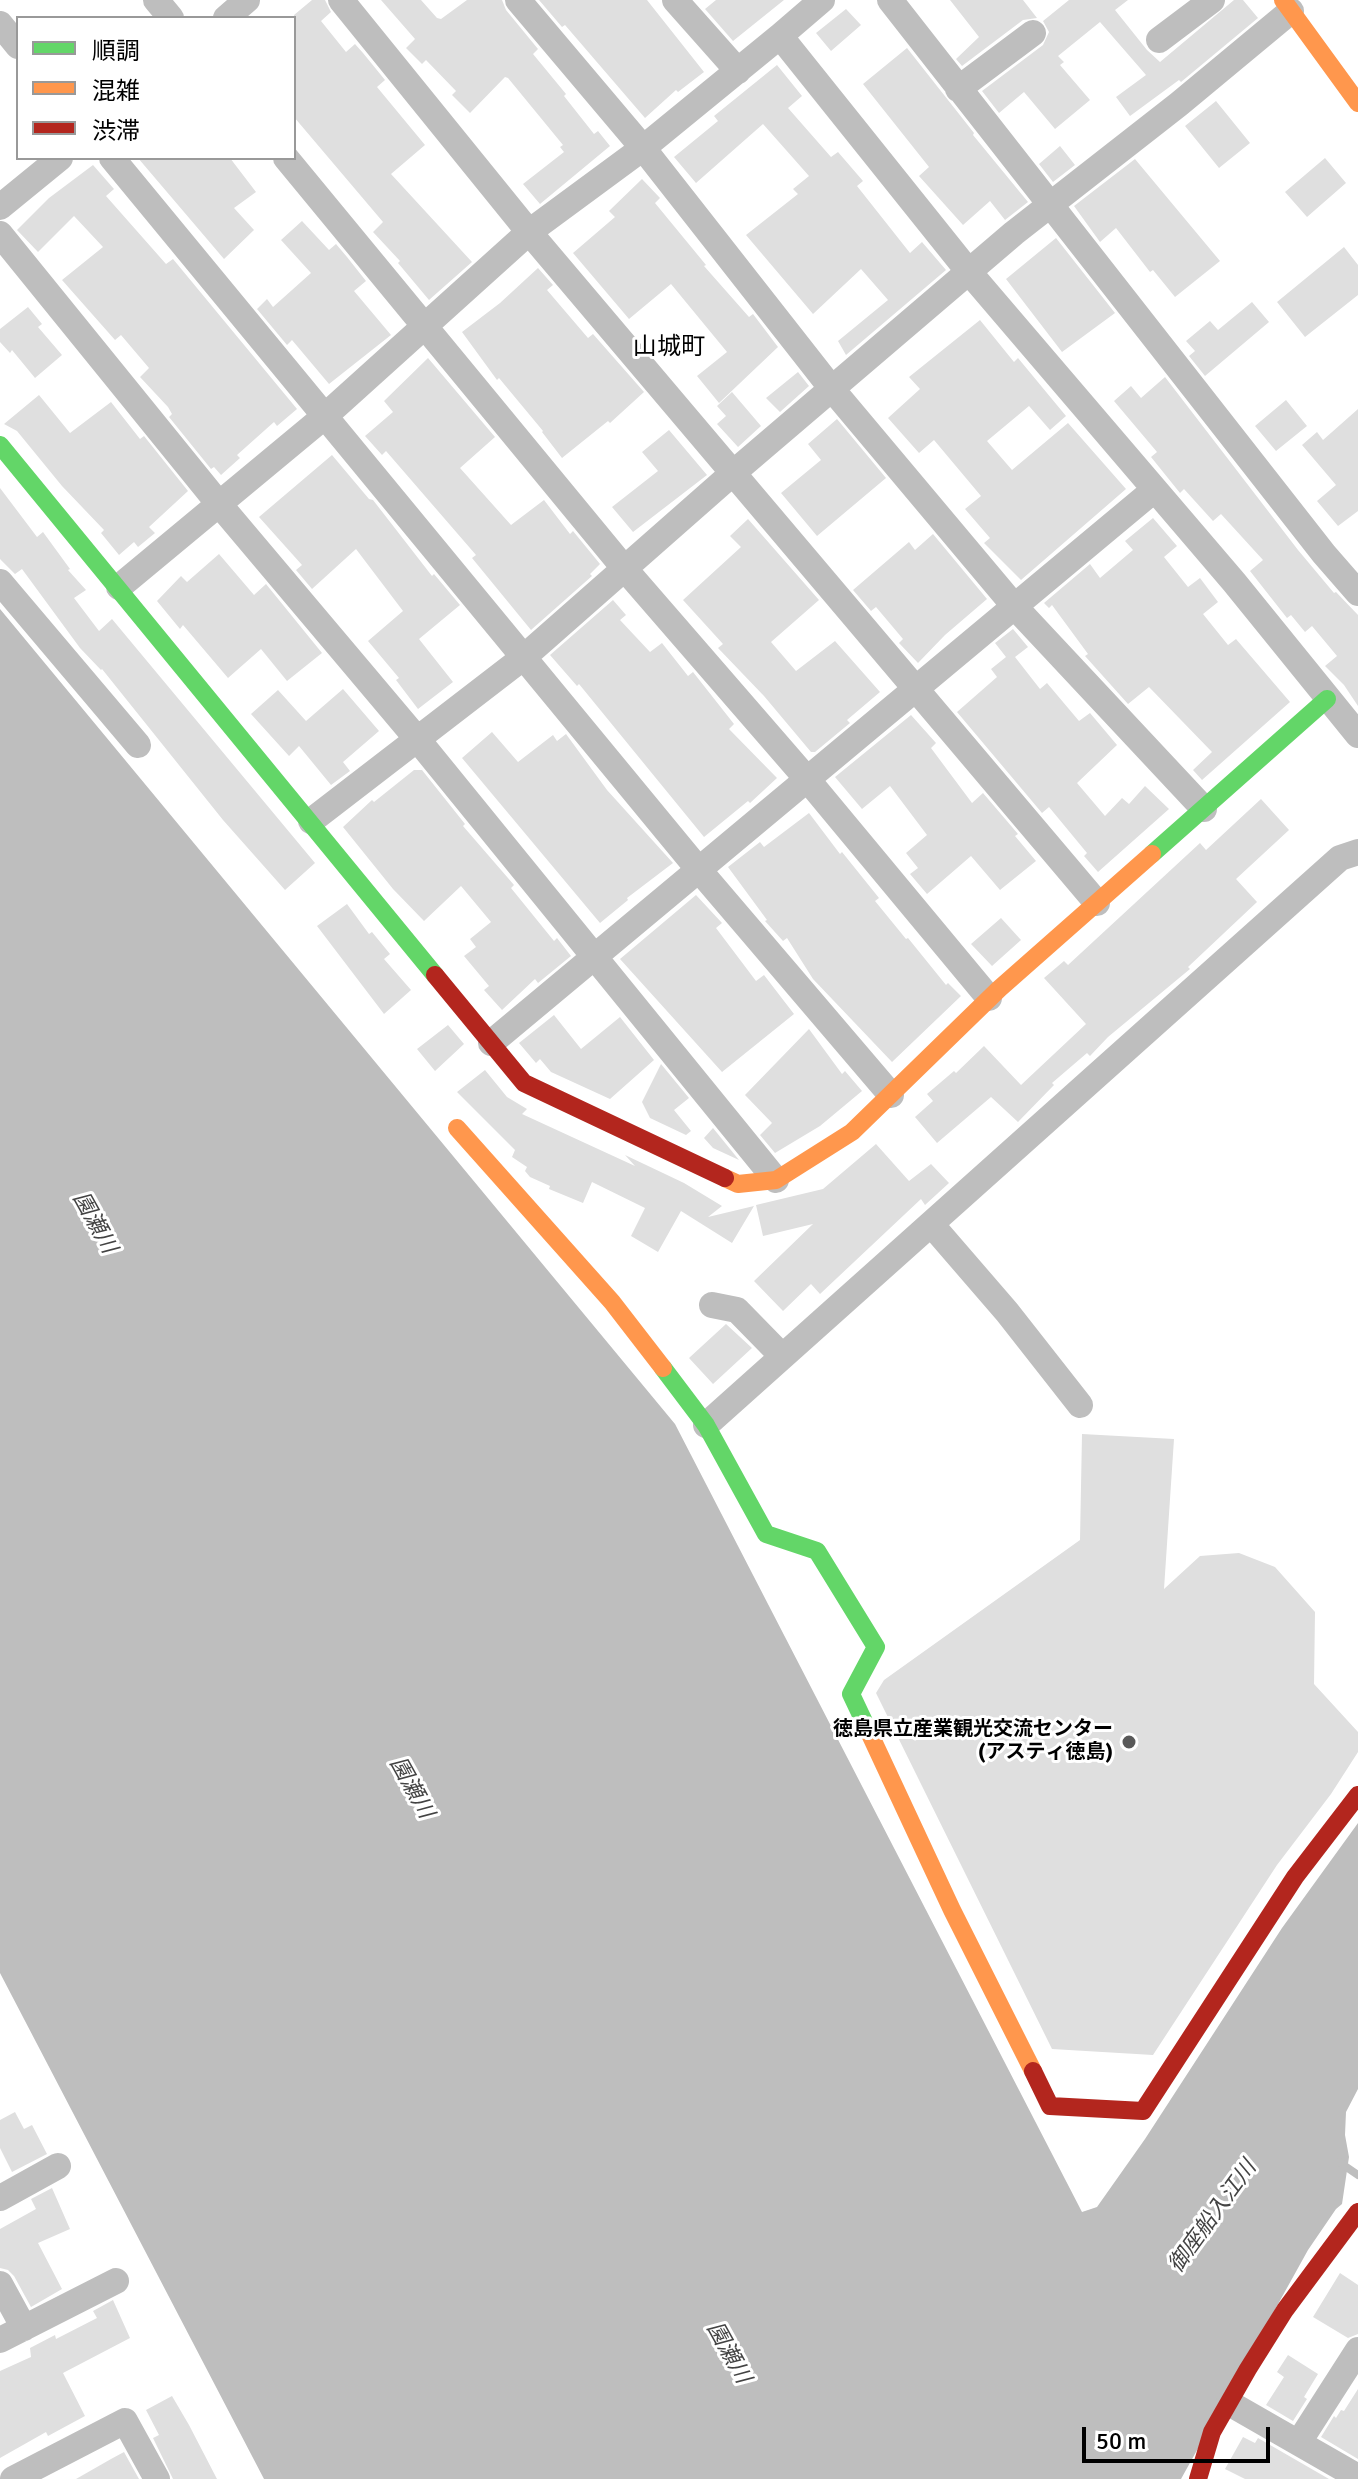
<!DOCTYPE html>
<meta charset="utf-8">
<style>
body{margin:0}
#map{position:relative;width:1358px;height:2479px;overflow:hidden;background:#fff;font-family:Signika,"Noto Sans JP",sans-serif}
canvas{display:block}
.legend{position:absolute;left:16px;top:16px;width:280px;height:144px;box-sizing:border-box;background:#fff;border:2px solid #999;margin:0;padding:10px 14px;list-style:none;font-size:24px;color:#000}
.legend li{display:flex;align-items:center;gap:16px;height:40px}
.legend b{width:40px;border:2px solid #999}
.scale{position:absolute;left:1082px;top:2427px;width:188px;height:36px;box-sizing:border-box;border:4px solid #000;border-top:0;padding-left:10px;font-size:24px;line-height:28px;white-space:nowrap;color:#000;-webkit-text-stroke:6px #fff;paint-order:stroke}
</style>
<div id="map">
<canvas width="1358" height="2479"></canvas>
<ul class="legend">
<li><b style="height:10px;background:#63d668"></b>順調</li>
<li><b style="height:10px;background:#ff974d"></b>混雑</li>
<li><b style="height:10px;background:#b3261e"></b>渋滞</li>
</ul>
<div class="scale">50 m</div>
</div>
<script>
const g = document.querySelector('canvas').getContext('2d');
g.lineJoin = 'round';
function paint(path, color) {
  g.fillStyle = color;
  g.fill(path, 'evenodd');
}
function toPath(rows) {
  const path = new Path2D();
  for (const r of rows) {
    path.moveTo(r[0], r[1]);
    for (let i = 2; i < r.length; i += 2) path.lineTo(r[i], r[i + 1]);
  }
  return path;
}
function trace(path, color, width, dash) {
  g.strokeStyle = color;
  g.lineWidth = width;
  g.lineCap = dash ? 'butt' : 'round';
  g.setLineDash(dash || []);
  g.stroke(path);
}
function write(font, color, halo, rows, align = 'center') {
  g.font = font + ' Signika,"Noto Sans JP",sans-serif';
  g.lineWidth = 6;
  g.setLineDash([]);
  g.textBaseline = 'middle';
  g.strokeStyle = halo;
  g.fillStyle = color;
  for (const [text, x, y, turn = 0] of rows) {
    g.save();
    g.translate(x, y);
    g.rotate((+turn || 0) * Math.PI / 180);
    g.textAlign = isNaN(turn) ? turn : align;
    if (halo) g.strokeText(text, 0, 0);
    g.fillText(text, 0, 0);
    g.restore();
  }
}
paint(toPath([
 [0,609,675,1424,1082,2212,1097,2207,1145,2139,1282,1928,1358,1823,1358,2089,1346,2112,1345,2135,1349,2157,1342,2204,1336,2209,1308,2250,1181,2479,264,2479,0,1973]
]), '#bebebe');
trace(toPath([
 [1339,2162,1358,2175]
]), '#bebebe', 8);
paint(toPath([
 [312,0,325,0,331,12,321,21,346,52,355,44,363,53,385,80,377,87,425,145,391,174,472,262,429,300,398,263,400,261,373,232,383,222,294,117,294,15],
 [381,0,421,0,437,18,441,19,467,0,502,0,506,10,538,49,533,54,566,94,564,96,594,134,598,131,610,146,540,204,523,184,564,152,560,147,563,145,508,78,505,77,470,113,452,95,456,91,426,60,422,64,406,48,415,39],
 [539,0,647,0,704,72,678,92,676,90,645,118,565,25,562,27],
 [716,0,784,0,733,41,705,9],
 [950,0,1023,0,1037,18,1023,20,962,66,956,59,979,37],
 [1069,0,1128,0,1115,10,1147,50,1160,62,1234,0,1243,0,1258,18,1181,82,1179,80,1130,116,1116,97,1146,75,1100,22,1058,56,1064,62,1060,65,1090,100,1055,129,1024,92,999,113,982,91,1043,45,1049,32,1043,21],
 [846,9,861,25,831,51,816,33],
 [907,48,974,133,973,135,1028,202,1005,220,990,201,963,225,919,176,929,167,863,84],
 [777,65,802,96,788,108,831,157,838,152,863,181,857,186,910,253,922,242,946,270,846,355,838,341,888,300,861,269,813,314,746,235,798,194,793,189,809,176,763,124,696,183,674,157,718,121,714,116],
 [1216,101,1250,143,1219,168,1185,126],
 [1060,146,1075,165,1053,182,1039,164],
 [138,158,230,158,256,192,234,208,254,230,224,259],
 [1325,158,1346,183,1307,217,1285,192],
 [1135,159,1220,261,1175,297,1153,270,1150,272,1116,228,1100,242,1074,206],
 [93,165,114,189,106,196,166,264,173,259,297,409,277,426,274,422,237,455,240,458,221,475,214,467,211,469,169,417,172,414,168,407,140,377,149,368,121,335,115,340,62,280,103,247,74,216,38,252,17,230,49,198],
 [642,179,660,198,655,203,706,265,704,266,749,317,753,314,778,347,719,403,697,376,727,352,671,284,629,319,573,253,615,217,609,211],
 [302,221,329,250,336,244,347,257,366,281,354,291,391,335,329,384,292,340,287,345,257,309,267,299,273,307,311,273,281,240],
 [1056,238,1115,313,1062,352,1006,279],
 [1344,247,1358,265,1358,295,1305,337,1277,302],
 [538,268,553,285,547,290,588,338,593,334,644,392,610,423,608,421,562,458,542,432,543,431,499,378,497,380,462,332,500,303],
 [1252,302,1269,322,1205,376,1189,356,1195,351,1186,341,1210,321,1218,330],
 [28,307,42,324,38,327,62,355,35,378,12,350,10,353,0,342,0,329],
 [980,320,1014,362,1018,358,1066,416,1050,430,1029,406,987,441,1012,470,1068,423,1126,489,1021,580,984,543,990,538,965,509,981,496,934,440,919,453,888,418,920,389,909,377],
 [428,358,495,437,460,468,511,525,544,500,570,534,573,531,600,564,590,574,592,576,531,630,472,558,476,555,386,451,382,455,365,436,393,412,384,401],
 [798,372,809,386,780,412,766,398],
 [1165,377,1298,550,1334,593,1336,592,1358,615,1358,706,1344,685,1325,666,1337,656,1312,626,1305,632,1291,615,1287,618,1250,571,1263,560,1221,514,1213,521,1184,489,1180,493,1151,457,1157,452,1114,401,1131,386,1141,398],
 [732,392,761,426,738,447,717,424,726,416,717,406],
 [39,395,70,433,111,402,140,439,144,436,188,491,149,527,155,533,138,547,134,542,119,555,101,533,104,530,62,486,17,431,4,424],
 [1286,400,1307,426,1276,451,1255,426],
 [1358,409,1358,511,1338,526,1317,501,1336,485,1302,445,1317,432,1323,440],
 [837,419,886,478,817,536,781,493,821,460,808,444],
 [669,430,707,475,633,532,612,507,658,471,642,452],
 [332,455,369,499,373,500,432,576,434,574,460,605,419,639,453,682,418,709,396,680,399,678,368,641,403,611,356,549,312,589,296,570,302,565,259,517],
 [0,488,37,537,43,532,70,569,68,570,86,590,74,598,99,631,112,619,315,863,285,890,223,820,102,669,101,670,80,648,22,569,15,574,0,559],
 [1153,518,1177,546,1164,557,1188,587,1200,578,1218,602,1203,614,1228,645,1236,639,1290,702,1202,780,1193,770,1212,752,1149,687,1128,704,1085,656,1088,654,1052,605,1049,608,1044,603,1090,564,1100,578,1133,550,1125,541],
 [748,519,819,600,771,642,796,671,835,641,880,692,847,720,850,723,815,752,811,752,764,696,718,648,723,644,683,600,741,547,730,536],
 [933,534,987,599,945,635,918,663,899,643,903,639,876,607,871,611,853,590,909,542,915,550],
 [219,554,254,595,266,584,322,653,287,681,261,649,228,678,183,625,180,629,157,601,181,576,187,582],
 [613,600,626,615,620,620,650,652,662,643,688,676,693,672,734,724,729,729,777,778,750,803,748,801,704,837,579,684,577,686,550,655],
 [1013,629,1028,647,1015,657,1040,689,1047,683,1079,721,1090,713,1117,745,1077,783,1105,816,1122,798,1129,804,1145,786,1169,809,1098,872,1084,856,1087,853,1049,807,1042,813,957,712,997,677,991,669,1006,657,995,643],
 [343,689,379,731,343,762,350,771,331,785,299,746,289,756,251,714,278,690,306,721],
 [911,715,936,743,931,748,972,803,983,793,1018,834,1015,836,1036,861,1000,890,971,856,927,894,910,874,918,868,906,853,927,835,890,786,862,809,835,777],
 [492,732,518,762,553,735,557,741,566,734,607,790,673,863,627,898,628,900,600,923,462,758],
 [414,770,422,770,465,824,463,826,514,885,511,888,554,941,557,938,571,956,538,983,535,979,502,1010,484,990,489,986,464,956,476,947,470,939,491,922,461,886,424,921,393,889,343,827,372,800,374,802],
 [1261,799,1289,830,1236,879,1257,902,1188,967,1190,969,1108,1037,1090,1056,1087,1053,1052,1083,1054,1085,1018,1122,991,1097,937,1143,915,1117,933,1101,927,1094,954,1071,956,1073,984,1046,1021,1085,1086,1024,1044,978,1064,961,1068,965,1200,843,1206,850],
 [809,813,840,854,842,852,879,898,875,901,906,939,908,938,946,985,948,983,961,996,892,1062,813,979,787,938,783,941,765,921,767,920,728,867,760,842,764,847],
 [696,895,722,923,716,928,756,981,764,975,794,1014,722,1072,620,959],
 [347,904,369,934,372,932,390,954,384,959,411,990,384,1014,317,926],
 [1001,918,1021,940,992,966,971,944],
 [554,1015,581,1049,620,1017,654,1060,610,1099,551,1072,540,1059,536,1063,519,1043],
 [448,1025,464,1044,435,1071,417,1049],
 [809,1029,842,1074,845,1071,862,1091,820,1126,775,1153,760,1135,772,1123,745,1095],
 [661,1064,689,1098,674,1110,691,1131,686,1135,650,1118,642,1102],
 [485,1070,507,1097,527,1109,522,1114,635,1166,625,1155,684,1183,722,1206,708,1217,754,1206,732,1243,681,1211,658,1252,631,1236,645,1208,592,1182,583,1203,549,1189,550,1186,530,1177,525,1171,527,1167,512,1157,515,1150,457,1092],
 [713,1128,739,1160,713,1148,704,1138],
 [876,1144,909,1181,931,1164,949,1183,925,1205,921,1199,820,1294,811,1284,783,1311,754,1281,813,1224,763,1236,756,1205,823,1189],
 [726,1324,752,1348,713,1384,689,1358],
 [1082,1434,1174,1439,1164,1589,1200,1556,1239,1553,1275,1567,1315,1612,1314,1684,1358,1732,1358,1752,1331,1794,1277,1865,1153,2055,1052,2049,876,1693,884,1680,1080,1540],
 [15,2112,24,2129,32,2125,47,2154,12,2172,0,2148,0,2120],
 [52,2188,70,2229,38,2243,62,2289,31,2307,14,2276,8,2270,0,2268,0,2229,36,2209,31,2199],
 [1340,2273,1358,2285,1358,2334,1348,2338,1313,2317],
 [113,2300,130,2338,63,2373,85,2416,48,2436,46,2432,0,2458,0,2371,31,2357,30,2348,55,2335,56,2339,97,2318,93,2311],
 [1288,2355,1318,2374,1304,2397,1307,2399,1293,2421,1266,2405,1284,2377,1277,2372],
 [1358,2389,1358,2459,1321,2437,1334,2416,1336,2418,1341,2410,1344,2411],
 [172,2396,189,2425,217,2479,173,2479,153,2438,159,2435,146,2410],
 [1243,2437,1255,2443,1258,2438,1329,2479,1245,2479,1225,2469],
 [124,2452,139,2479,76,2479,111,2459]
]), '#dfdfdf');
trace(toPath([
 [156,0,171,18],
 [341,0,529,232,1097,903],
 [518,0,643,148,832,389,1015,607,1204,809],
 [675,0,738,71],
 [822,0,780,36,969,272,1234,582,1358,735],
 [890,0,1324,554,1358,593],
 [226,18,247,0],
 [0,24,18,46],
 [1159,40,1212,0],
 [958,89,1033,33],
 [112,158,699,870,891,1095],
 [286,158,624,568,807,779,989,998],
 [0,207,60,158],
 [0,234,219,504,418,740,776,1180],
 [0,582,138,745],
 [119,587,325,416,529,232,643,148,780,36],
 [311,821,524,657,733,473,1014,233,1179,104,1291,11],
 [491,1043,1154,490],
 [931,1224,1007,1312,1080,1405],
 [712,1305,737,1310,782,1356],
 [706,1425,1340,858,1358,852],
 [0,2198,58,2166],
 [0,2284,24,2328],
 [0,2340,116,2281],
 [1229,2403,1358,2477],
 [1299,2442,1358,2350],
 [13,2479,125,2421,157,2479]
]), '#bebebe', 26);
trace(toPath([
 [0,445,435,975],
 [1152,854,1327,699],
 [663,1368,706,1425,766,1534,817,1551,876,1647,851,1694,868,1730]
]), '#63d668', 18);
trace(toPath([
 [1283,0,1358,103],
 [457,1128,612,1302,663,1368],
 [725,1178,738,1184,776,1180,852,1132,999,989,1152,854],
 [868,1730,952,1910,1033,2071]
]), '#ff974d', 18);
trace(toPath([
 [435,975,524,1083,725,1178],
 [1033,2071,1050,2106,1143,2111,1295,1877,1358,1795],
 [1198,2479,1212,2432,1248,2369,1285,2310,1358,2212]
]), '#b3261e', 18);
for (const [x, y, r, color] of [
 [1129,1742,8,"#595959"]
]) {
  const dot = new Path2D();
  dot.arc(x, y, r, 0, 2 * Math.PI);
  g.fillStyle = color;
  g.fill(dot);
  trace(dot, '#fff', 3);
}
write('bold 20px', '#000', '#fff', [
 ["徳島県立産業観光交流センター",1113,1730],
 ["(アスティ徳島)",1113,1753]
], 'right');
write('italic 22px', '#434343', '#fff', [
 ["園瀬川",94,1223,61],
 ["園瀬川",411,1788,61],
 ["御座船入江川",1213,2217,-54],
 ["園瀬川",728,2353,61]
]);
write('24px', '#000', '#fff', [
 ["山城町",669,348]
]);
</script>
